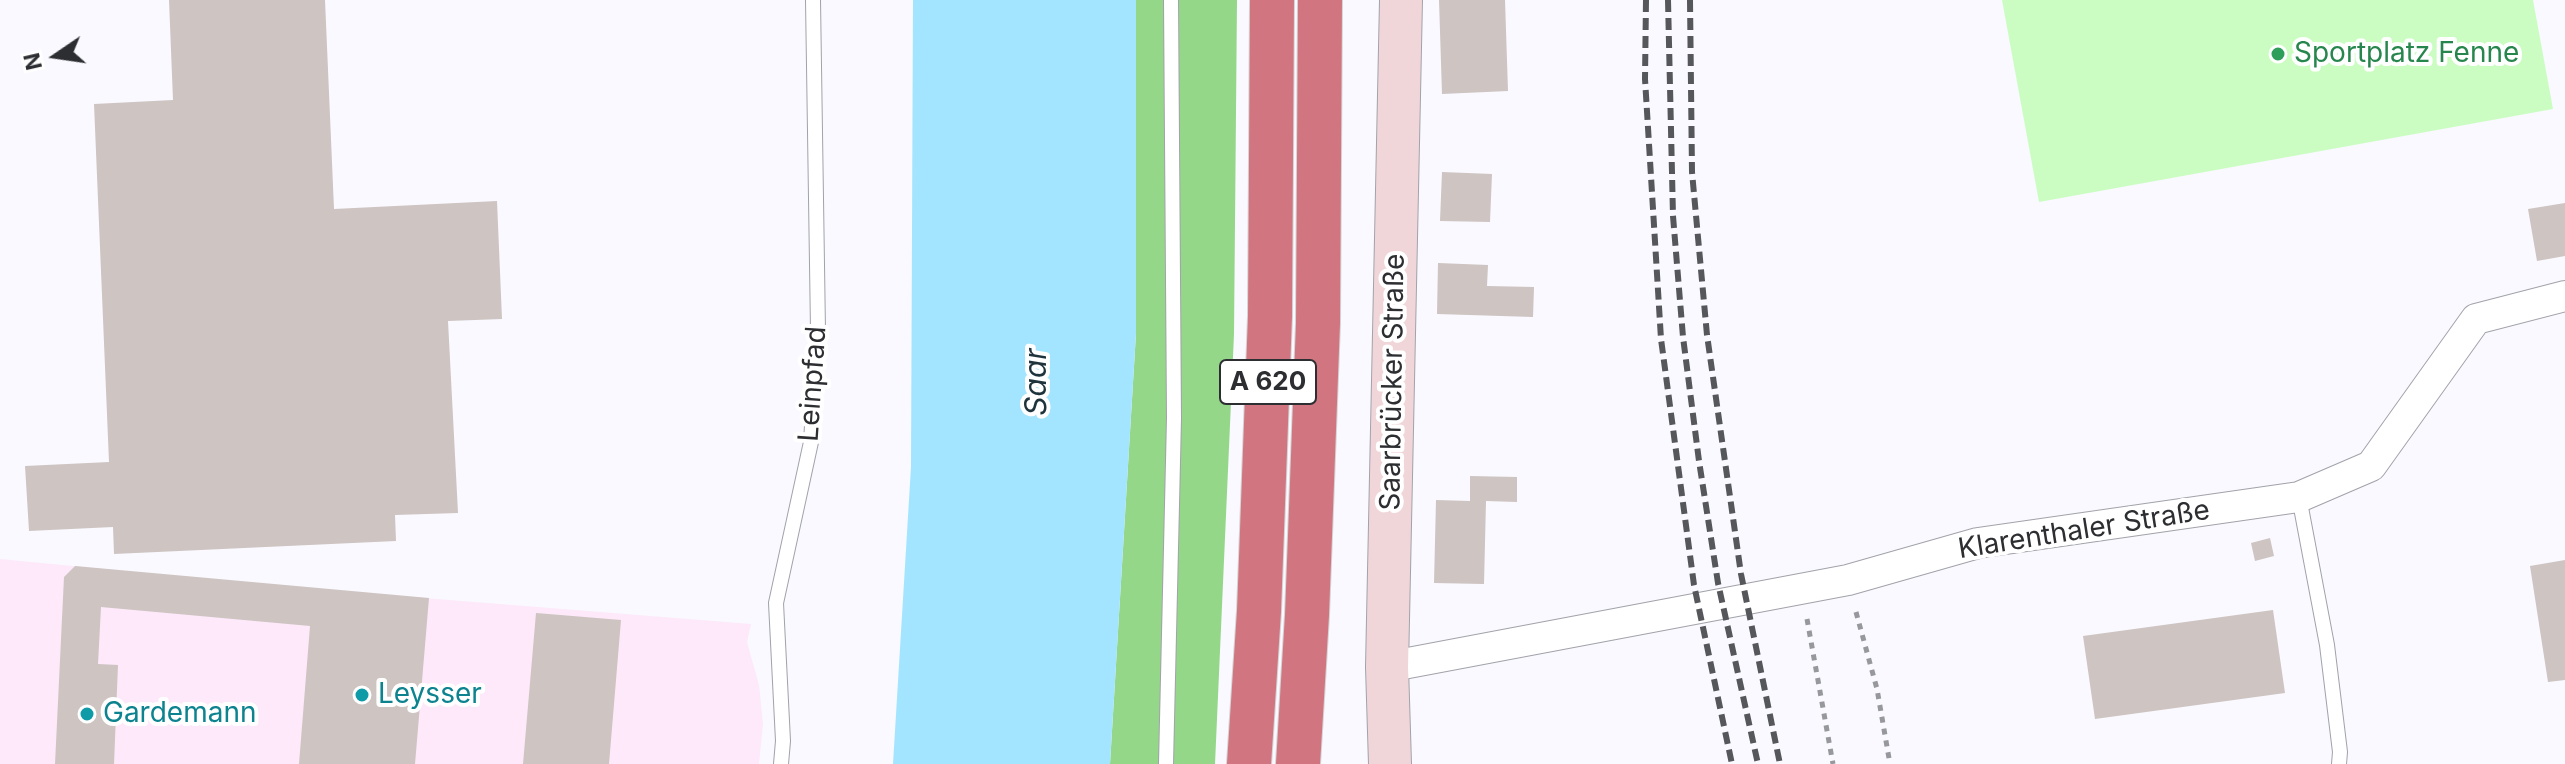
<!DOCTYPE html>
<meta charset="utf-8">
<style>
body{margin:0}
#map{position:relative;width:2565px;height:764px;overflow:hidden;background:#f9f9ff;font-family:Inter,sans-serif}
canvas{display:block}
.north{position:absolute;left:16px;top:16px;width:80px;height:80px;-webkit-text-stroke:6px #fff;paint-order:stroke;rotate:257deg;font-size:22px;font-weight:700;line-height:32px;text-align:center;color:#2d2e31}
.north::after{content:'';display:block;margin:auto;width:28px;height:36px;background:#2d2e31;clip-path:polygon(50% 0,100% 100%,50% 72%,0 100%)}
</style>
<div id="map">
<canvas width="2565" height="764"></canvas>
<div class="north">N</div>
</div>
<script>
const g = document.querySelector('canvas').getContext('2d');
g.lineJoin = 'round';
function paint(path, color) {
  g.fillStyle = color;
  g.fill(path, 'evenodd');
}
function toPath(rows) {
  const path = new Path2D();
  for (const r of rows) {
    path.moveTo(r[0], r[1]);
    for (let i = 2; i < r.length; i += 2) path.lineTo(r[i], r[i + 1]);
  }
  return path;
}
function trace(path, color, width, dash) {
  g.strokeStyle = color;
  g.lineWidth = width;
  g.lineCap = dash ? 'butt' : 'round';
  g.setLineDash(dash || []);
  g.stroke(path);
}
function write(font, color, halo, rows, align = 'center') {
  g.font = font + ' Inter,sans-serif';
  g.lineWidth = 8;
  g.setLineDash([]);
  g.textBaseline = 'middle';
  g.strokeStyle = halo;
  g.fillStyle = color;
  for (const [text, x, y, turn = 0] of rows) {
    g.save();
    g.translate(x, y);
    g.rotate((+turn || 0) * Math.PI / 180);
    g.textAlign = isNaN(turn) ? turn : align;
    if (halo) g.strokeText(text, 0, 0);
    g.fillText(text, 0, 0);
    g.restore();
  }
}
paint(toPath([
 [0,559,311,589,751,624,747,642,759,685,763,724,759,764,0,764]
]), '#fde9fa');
paint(toPath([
 [2002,0,2533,0,2553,109,2039,202]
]), '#cbfdc2');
paint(toPath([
 [1136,0,1237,0,1234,334,1215,764,1110,764,1136,333]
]), '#94d789');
paint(toPath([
 [913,0,1136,0,1136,333,1110,764,893,764,911,467]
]), '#a3e4ff');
paint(toPath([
 [169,0,325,0,334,209,497,201,502,319,448,321,458,513,395,515,396,541,114,554,113,527,29,531,25,466,109,462,94,104,173,100],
 [1439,0,1505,0,1508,91,1442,94],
 [1442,172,1492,174,1490,222,1440,221],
 [2565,203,2565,256,2537,261,2528,209],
 [1438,263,1488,265,1487,286,1534,287,1533,317,1437,314],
 [1470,476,1517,477,1517,502,1486,501,1484,584,1434,583,1436,500,1470,501],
 [2270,538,2274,556,2255,561,2251,543],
 [2565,560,2565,680,2548,682,2530,566],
 [75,566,429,598,415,764,299,764,310,626,101,607,98,664,118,665,114,764,55,764,64,577],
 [2273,610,2285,693,2095,719,2083,636],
 [536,613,621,620,609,764,523,764]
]), '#cec4c1');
const lane = toPath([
 [2299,497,2327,645,2340,752,2339,764],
 [781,764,783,741,776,603,811,442,818,330,813,0],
 [1166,764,1174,418,1171,0]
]);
const street = toPath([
 [1387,667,1848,580,1978,543,2299,497,2371,466,2476,319,2565,296]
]);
const secondary = toPath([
 [1390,764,1387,667,1401,0]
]);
const highway = toPath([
 [1249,764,1259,611,1270,316,1272,0],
 [1298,764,1307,615,1318,323,1320,0]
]);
trace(lane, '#a2a2aa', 16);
trace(street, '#a2a2aa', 32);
trace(secondary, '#a2a2aa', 44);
trace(highway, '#d5d5d6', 46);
trace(toPath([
 [1856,612,1877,689,1890,764],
 [1807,619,1833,764]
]), '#97989c', 5, [6, 6]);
trace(lane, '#fff', 14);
trace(street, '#fff', 30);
trace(secondary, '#f1d6d9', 42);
trace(highway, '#d17681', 44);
trace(toPath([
 [1646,0,1645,79,1661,339,1694,585,1732,764],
 [1668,0,1673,216,1683,337,1699,461,1718,583,1758,764],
 [1690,0,1692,172,1707,335,1741,574,1780,764]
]), '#56575b', 6, [12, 6]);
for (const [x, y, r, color] of [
 [2278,54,8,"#2e9e5b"],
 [362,695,8,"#0f9aa8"],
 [87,714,8,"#0f9aa8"]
]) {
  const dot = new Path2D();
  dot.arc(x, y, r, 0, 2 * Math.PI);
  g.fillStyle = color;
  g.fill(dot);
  trace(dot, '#fff', 3);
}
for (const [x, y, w] of [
 [1268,382,96]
]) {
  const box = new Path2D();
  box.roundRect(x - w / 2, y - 22, w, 44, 6);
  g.fillStyle = '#fff';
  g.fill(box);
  trace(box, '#2d2e31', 2);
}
write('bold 26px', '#2d2e31', null, [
 ["A 620",1268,382]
]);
write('28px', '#27864d', '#fff', [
 ["Sportplatz Fenne",2294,54]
], 'left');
write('28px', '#2d2e31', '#fff', [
 ["Saarbrücker Straße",1393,382,-89],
 ["Leinpfad",813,384,-86],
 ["Klarenthaler Straße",2084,530,-9]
]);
write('28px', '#0d838f', '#fff', [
 ["Leysser",378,695],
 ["Gardemann",103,714]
], 'left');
write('italic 30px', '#1e333c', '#fff', [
 ["Saar",1037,382,-90]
]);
</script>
